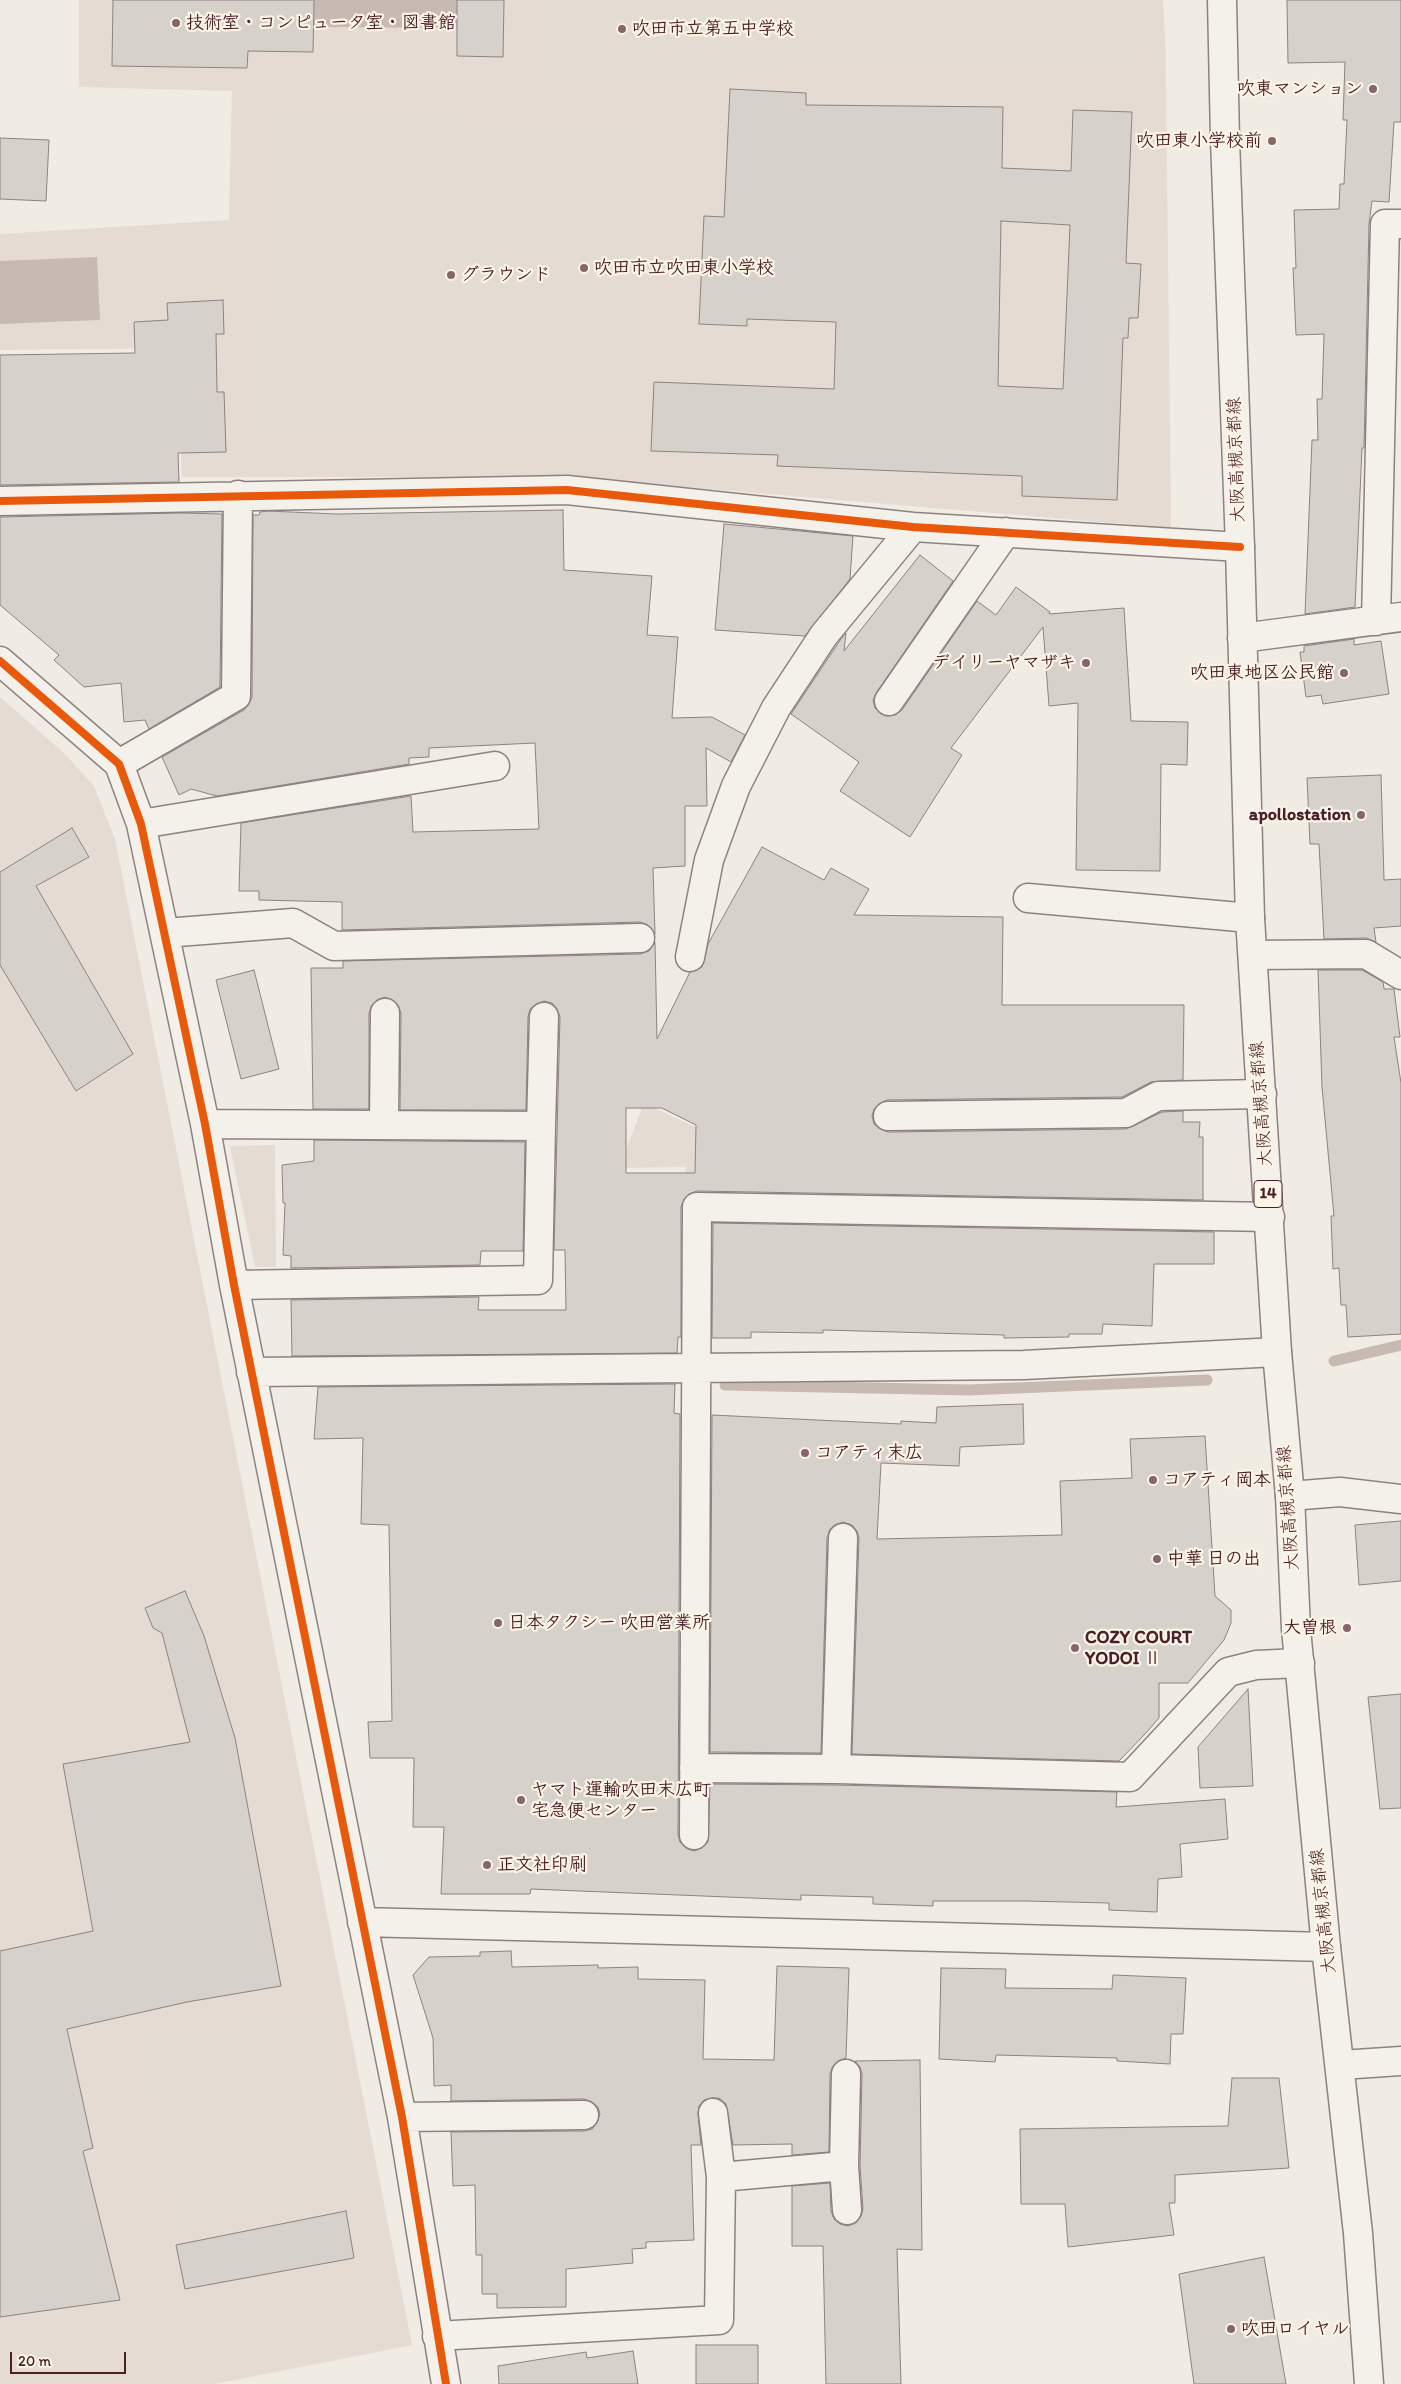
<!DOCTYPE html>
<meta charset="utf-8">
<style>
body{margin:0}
#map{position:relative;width:1401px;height:2384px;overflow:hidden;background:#f0ebe3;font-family:Itim,sans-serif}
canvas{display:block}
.scale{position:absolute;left:10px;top:2352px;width:116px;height:22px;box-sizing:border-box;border:2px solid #4a1f2b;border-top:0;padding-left:6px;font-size:15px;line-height:18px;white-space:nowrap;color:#4a1f2b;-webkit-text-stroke:4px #fcf5e5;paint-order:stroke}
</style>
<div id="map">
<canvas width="1401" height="2384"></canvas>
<div class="scale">20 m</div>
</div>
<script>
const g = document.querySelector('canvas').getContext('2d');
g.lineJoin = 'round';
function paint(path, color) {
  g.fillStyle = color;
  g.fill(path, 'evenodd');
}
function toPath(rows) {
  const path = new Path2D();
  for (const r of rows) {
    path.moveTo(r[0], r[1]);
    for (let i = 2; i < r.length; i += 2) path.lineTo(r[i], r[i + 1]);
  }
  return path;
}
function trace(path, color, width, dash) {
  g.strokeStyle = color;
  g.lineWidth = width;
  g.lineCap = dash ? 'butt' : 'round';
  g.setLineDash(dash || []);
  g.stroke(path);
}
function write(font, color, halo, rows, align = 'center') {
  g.font = font + ' Itim,"Klee One",sans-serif';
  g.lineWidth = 4.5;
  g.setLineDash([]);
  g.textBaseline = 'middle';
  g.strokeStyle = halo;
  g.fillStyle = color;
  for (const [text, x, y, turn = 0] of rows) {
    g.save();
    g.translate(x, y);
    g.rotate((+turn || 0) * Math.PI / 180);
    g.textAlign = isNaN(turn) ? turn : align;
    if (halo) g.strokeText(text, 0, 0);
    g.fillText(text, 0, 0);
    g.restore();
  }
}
paint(toPath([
 [79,0,1163,0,1166,76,1171,528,567,477,182,477,176,348,0,350,0,234,229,220,232,91,79,87],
 [0,697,64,753,94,786,115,839,412,2345,215,2384,0,2384]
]), '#e6dbd2');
paint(toPath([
 [541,0,1163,0,1166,59,542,88],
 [264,110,645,119,637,440,256,432],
 [644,1103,701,1130,700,1185,684,1185,686,1167,619,1168],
 [275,1145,276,1267,255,1267,230,1146],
 [328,2003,374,2199,173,2239,137,2037]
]), '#e4dbd2');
paint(toPath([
 [314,0,457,0,457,28,314,27],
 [97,257,100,320,0,324,0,261]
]), '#c9b9b3');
trace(toPath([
 [1334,1361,1401,1345],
 [725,1385,969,1390,1207,1380]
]), '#c9b9b3', 11);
const building = toPath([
 [113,0,314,0,313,52,248,51,247,68,112,66,113,0],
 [457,0,504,0,503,57,457,56,457,0],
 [1287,0,1401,0,1401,122,1394,122,1389,202,1372,201,1369,224,1364,448,1362,448,1355,607,1305,614,1312,440,1318,440,1317,399,1322,399,1324,334,1296,335,1293,268,1296,268,1294,210,1339,209,1340,184,1344,184,1347,120,1343,120,1345,62,1288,63,1287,0],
 [730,89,806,93,806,105,1003,107,1002,168,1071,171,1073,110,1132,112,1126,263,1141,264,1138,318,1129,318,1128,338,1123,338,1117,500,1022,496,1022,476,777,466,778,455,651,451,654,382,834,389,836,322,747,319,747,326,699,324,704,216,724,217,730,89],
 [1001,221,1070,225,1063,389,998,386,1001,221],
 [0,138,49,140,46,201,0,199,0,138],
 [223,300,224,334,216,334,217,392,224,392,226,452,178,453,179,482,0,485,0,355,135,353,134,322,168,320,167,303,223,300],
 [563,510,564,570,652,576,647,635,678,637,672,718,712,717,745,735,731,762,706,748,707,806,685,806,685,866,653,868,655,934,648,925,640,922,342,930,342,902,259,900,259,891,239,891,241,823,411,796,413,832,539,829,535,743,429,748,429,757,409,758,409,764,217,796,191,789,179,795,162,757,244,710,249,704,252,697,253,515,259,515,260,512,268,511,337,514,563,510],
 [180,513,222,514,220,687,149,729,145,720,124,722,121,683,84,687,54,660,59,655,0,605,0,517,180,513],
 [724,524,853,536,850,579,805,636,715,630,724,524],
 [920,555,953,581,876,693,873,700,875,708,881,714,887,716,895,715,902,710,977,601,996,615,1016,587,1050,612,1049,614,1124,608,1131,721,1188,722,1187,765,1161,764,1160,871,1076,870,1078,703,1049,706,1043,627,951,748,962,755,910,837,840,791,859,762,791,714,841,639,846,633,844,651,920,555],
 [1354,639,1354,645,1381,641,1389,694,1323,704,1321,695,1306,697,1300,652,1304,652,1304,646,1354,639],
 [1381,775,1384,880,1401,879,1401,926,1374,928,1376,942,1366,938,1324,939,1319,844,1310,844,1307,778,1381,775],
 [72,828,89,857,36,886,133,1054,76,1091,0,965,0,872,72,828],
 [762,847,824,880,831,868,869,889,854,915,1003,917,1002,1005,1184,1005,1183,1080,1151,1082,1122,1097,887,1100,880,1103,874,1109,872,1116,874,1124,880,1129,888,1132,1126,1129,1162,1112,1183,1111,1183,1122,1200,1122,1199,1137,1203,1137,1203,1200,697,1191,689,1194,684,1199,681,1207,681,1337,678,1337,677,1353,292,1356,291,1300,479,1297,478,1310,566,1310,565,1250,554,1250,560,1017,557,1009,552,1003,544,1001,536,1004,530,1009,528,1017,526,1110,400,1110,401,1013,398,1005,393,1000,385,997,377,1000,372,1005,369,1013,369,1109,313,1109,311,968,343,968,343,961,640,954,649,951,655,942,657,1039,690,972,702,967,708,944,762,847],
 [626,1108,662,1108,696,1125,695,1173,626,1173,626,1108],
 [254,970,279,1069,241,1079,216,980,254,970],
 [1318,970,1362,970,1383,982,1384,989,1394,989,1400,1037,1394,1037,1401,1083,1401,1334,1348,1337,1346,1305,1341,1305,1339,1268,1333,1269,1331,1216,1334,1216,1322,1087,1318,970],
 [314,1140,525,1142,523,1251,481,1251,480,1265,291,1268,291,1256,283,1255,285,1203,283,1203,282,1165,314,1161,314,1140],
 [713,1223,1214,1232,1214,1264,1154,1264,1152,1326,1103,1324,1102,1334,1069,1334,1069,1337,1004,1338,1004,1335,823,1330,823,1333,751,1332,751,1338,712,1338,713,1223],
 [675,1384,674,1413,680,1414,678,1835,680,1842,686,1848,694,1851,702,1848,708,1842,710,1784,836,1785,1117,1792,1116,1807,1225,1799,1228,1839,1180,1844,1182,1877,1158,1879,1157,1912,1109,1910,1109,1903,1025,1901,933,1901,933,1906,873,1904,873,1897,801,1895,801,1900,531,1889,530,1894,441,1894,444,1827,413,1827,414,1758,370,1758,368,1722,392,1721,389,1525,361,1524,363,1438,314,1439,318,1387,675,1384],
 [1023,1404,1024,1444,960,1447,959,1466,881,1463,877,1539,1062,1535,1060,1481,1132,1478,1130,1439,1205,1436,1215,1596,1231,1610,1231,1623,1224,1640,1188,1683,1159,1683,1159,1718,1145,1734,1119,1761,852,1754,859,1538,857,1531,852,1525,843,1522,835,1525,830,1529,827,1538,821,1753,710,1752,712,1415,901,1424,901,1421,936,1423,937,1407,1023,1404],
 [1401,1521,1401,1581,1359,1585,1355,1525,1401,1521],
 [185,1591,204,1636,235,1738,281,1986,187,2002,67,2029,93,2148,83,2151,120,2300,0,2317,0,1951,93,1931,63,1764,190,1742,162,1633,153,1628,145,1608,185,1591],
 [1248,1689,1253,1786,1200,1788,1198,1747,1248,1689],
 [1401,1694,1401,1808,1380,1809,1368,1697,1401,1694],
 [511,1951,512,1967,598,1965,598,1968,638,1967,638,1979,705,1980,703,2059,774,2060,777,1966,849,1968,846,2058,838,2061,833,2066,830,2074,829,2152,792,2155,792,2144,733,2145,726,2104,719,2098,712,2098,704,2100,699,2106,698,2114,701,2145,691,2145,694,2240,646,2242,646,2248,632,2249,633,2263,566,2269,566,2307,497,2308,497,2294,482,2294,482,2255,476,2255,475,2185,453,2186,451,2132,584,2131,592,2129,597,2123,600,2114,598,2107,592,2102,584,2099,451,2101,451,2085,434,2086,433,2038,413,1975,429,1957,480,1956,480,1952,511,1951],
 [941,1968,1006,1969,1005,1988,1112,1989,1113,1975,1186,1978,1183,2034,1171,2034,1170,2064,1117,2061,1117,2058,996,2055,995,2062,939,2059,941,1968],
 [920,2060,922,2250,897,2249,901,2384,826,2384,823,2246,792,2246,792,2186,830,2183,831,2211,834,2219,840,2224,848,2226,856,2223,861,2216,863,2209,860,2166,862,2074,860,2067,855,2061,920,2060],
 [1232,2078,1279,2078,1289,2168,1175,2175,1175,2203,1169,2203,1174,2235,1068,2247,1065,2204,1021,2204,1020,2129,1228,2126,1232,2078],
 [346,2211,354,2258,185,2289,176,2245,346,2211],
 [1264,2257,1286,2384,1194,2384,1179,2274,1264,2257],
 [696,2345,758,2345,758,2384,696,2384,696,2345],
 [633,2351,638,2384,499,2384,498,2366,586,2352,587,2358,633,2351]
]);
paint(building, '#d7d1cc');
trace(building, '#8d8281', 1);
const minor = toPath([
 [0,501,567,490,913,527,1240,547],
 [1376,621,1385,224,1401,224],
 [1242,638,1401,617],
 [0,661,119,764,141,824,205,1124,234,1285,402,2117,446,2384],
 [889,701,1006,532],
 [119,764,236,696,238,495],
 [141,824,495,766],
 [1028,898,1250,918],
 [165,933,293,923,334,946,640,938],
 [1253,955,1366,954,1401,975],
 [690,957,709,860,736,786,776,708,824,635,913,527],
 [888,1116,1126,1113,1158,1096,1262,1094],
 [205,1124,541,1126,538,1280,234,1285],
 [384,1125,385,1013],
 [541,1126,544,1017],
 [251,1372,1024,1365,1277,1352],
 [1290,1496,1340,1492,1401,1499],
 [694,1768,836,1769,1130,1777,1228,1672,1256,1665,1300,1663],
 [836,1769,843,1538],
 [694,1835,697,1207,1270,1217],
 [362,1922,1326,1947],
 [1341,2065,1401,2061],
 [713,2113,721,2177],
 [402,2117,584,2115],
 [844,2166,847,2210],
 [437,2336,719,2320,721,2177,844,2166,846,2074]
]);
const major = toPath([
 [1222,0,1225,139,1240,547,1250,918,1277,1352,1290,1496,1296,1629,1326,1947,1358,2233,1369,2384]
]);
trace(minor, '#8d8281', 31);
trace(major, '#8d8281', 31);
trace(minor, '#f4f1eb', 28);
trace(major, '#f4f1eb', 28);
trace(toPath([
 [0,501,567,490,913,527,1240,547],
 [0,661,119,764,141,824,205,1124,234,1285,402,2117,446,2384]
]), '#e8590c', 8);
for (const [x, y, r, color] of [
 [176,23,5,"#84666b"],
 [622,29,5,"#84666b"],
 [1373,89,5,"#84666b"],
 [1272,141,5,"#84666b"],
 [584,268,5,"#84666b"],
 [451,275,5,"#84666b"],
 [1086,663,5,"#84666b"],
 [1344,673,5,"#84666b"],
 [1361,815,5,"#84666b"],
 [805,1453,5,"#84666b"],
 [1153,1480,5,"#84666b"],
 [1157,1559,5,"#84666b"],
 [498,1623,5,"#84666b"],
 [1347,1628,5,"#84666b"],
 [1075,1648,5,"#84666b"],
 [521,1800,5,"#84666b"],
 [487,1865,5,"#84666b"],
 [1231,2329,5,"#84666b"]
]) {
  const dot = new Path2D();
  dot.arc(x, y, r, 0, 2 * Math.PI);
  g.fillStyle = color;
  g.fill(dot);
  trace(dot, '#fcf5e5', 2);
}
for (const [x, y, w] of [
 [1268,1194,28]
]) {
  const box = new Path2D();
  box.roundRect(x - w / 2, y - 13.5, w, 27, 4);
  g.fillStyle = '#fcf5e5';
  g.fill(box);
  trace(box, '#4a1f2b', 1);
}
write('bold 16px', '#4a1f2b', null, [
 ["14",1268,1194]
]);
write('bold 18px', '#4a1f2b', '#fcf5e5', [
 ["技術室・コンピュータ室・図書館",186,23],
 ["吹田市立第五中学校",632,29],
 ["吹東マンション",1363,89,"right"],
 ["吹田東小学校前",1262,141,"right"],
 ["吹田市立吹田東小学校",594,268],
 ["グラウンド",461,275],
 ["デイリーヤマザキ",1076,663,"right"],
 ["吹田東地区公民館",1334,673,"right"],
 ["apollostation",1351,815,"right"],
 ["コアティ末広",815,1453],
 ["コアティ岡本",1163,1480],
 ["中華 日の出",1167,1559],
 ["日本タクシー 吹田営業所",508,1623],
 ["大曽根",1337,1628,"right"],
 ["COZY COURT",1085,1638],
 ["YODOI Ⅱ",1085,1659],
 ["ヤマト運輸吹田末広町",531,1790],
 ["宅急便センター",531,1811],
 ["正文社印刷",497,1865],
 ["吹田ロイヤル",1241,2329]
], 'left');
write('18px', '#4a1f2b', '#fcf5e5', [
 ["大阪高槻京都線",1237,460,-92],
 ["大阪高槻京都線",1262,1104,-94],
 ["大阪高槻京都線",1289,1508,-94],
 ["大阪高槻京都線",1324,1911,-96]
]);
</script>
